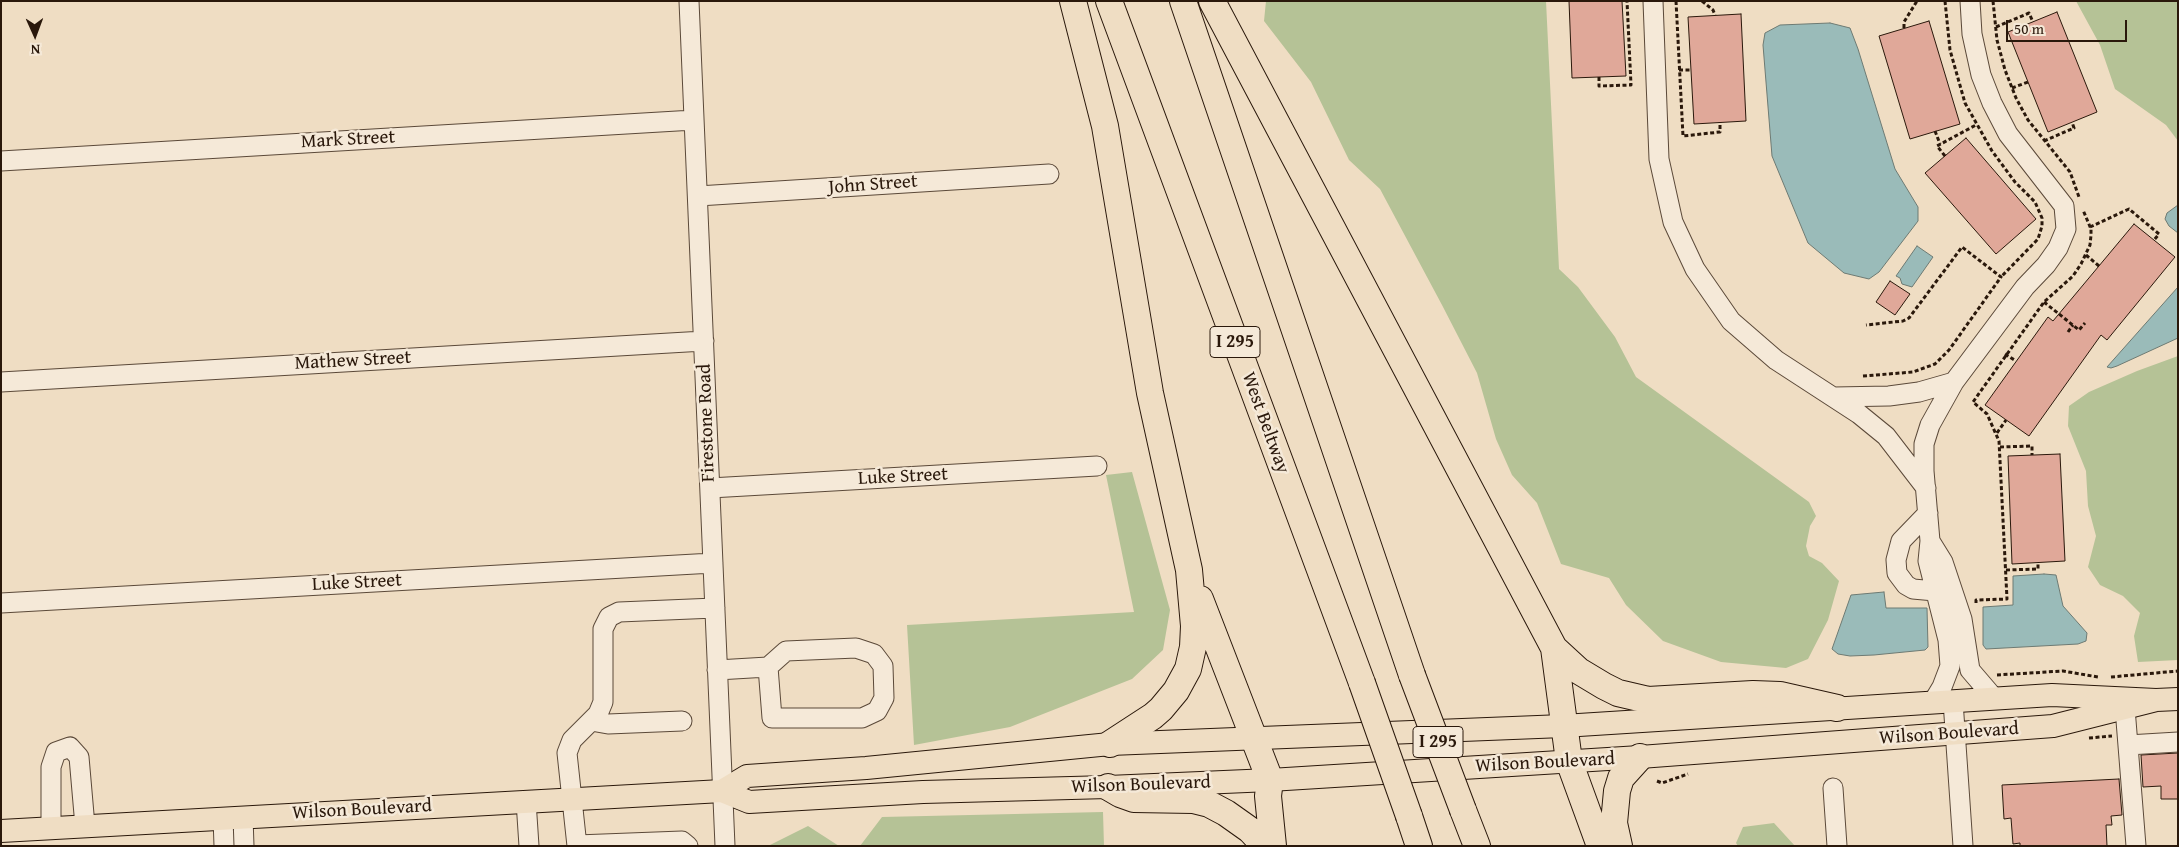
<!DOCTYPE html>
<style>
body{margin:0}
#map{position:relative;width:2179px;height:847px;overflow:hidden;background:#efddc3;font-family:"Gentium Book Plus",serif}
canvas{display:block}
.frame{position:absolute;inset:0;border:2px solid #2a180b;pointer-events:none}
.north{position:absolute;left:10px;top:10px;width:50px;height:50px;-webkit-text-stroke:4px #f5e9d8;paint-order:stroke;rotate:178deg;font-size:14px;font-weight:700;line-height:20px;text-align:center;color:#2a180b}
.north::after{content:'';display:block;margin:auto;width:18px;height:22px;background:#2a180b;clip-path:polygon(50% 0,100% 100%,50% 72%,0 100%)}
.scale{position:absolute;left:2006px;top:20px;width:121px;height:22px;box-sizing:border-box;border:2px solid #2a180b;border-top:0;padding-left:6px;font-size:15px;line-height:18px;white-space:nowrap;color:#2a180b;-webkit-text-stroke:4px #f5e9d8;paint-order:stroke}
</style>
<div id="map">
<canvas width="2179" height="847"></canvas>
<div class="frame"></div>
<div class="north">N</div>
<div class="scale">50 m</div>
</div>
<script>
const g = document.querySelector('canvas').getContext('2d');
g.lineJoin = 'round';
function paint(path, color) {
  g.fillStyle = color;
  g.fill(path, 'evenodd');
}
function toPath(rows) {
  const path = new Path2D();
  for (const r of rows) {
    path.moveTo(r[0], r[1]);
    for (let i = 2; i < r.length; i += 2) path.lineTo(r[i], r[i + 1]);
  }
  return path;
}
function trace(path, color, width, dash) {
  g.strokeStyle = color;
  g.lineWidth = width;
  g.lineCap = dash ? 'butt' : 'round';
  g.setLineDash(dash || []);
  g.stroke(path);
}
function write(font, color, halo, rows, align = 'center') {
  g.font = font + ' "Gentium Book Plus",serif';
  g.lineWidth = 5;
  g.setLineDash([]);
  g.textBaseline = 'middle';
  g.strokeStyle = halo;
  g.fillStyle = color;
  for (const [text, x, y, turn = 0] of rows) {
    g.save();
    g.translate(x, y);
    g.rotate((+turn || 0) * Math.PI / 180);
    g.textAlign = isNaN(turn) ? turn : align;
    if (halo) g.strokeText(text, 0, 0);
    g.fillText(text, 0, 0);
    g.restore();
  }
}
paint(toPath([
 [1266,1,1546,1,1559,269,1578,287,1615,337,1636,377,1809,502,1816,516,1810,526,1806,546,1809,556,1822,563,1839,581,1828,620,1808,659,1786,668,1721,662,1663,641,1626,605,1609,578,1561,564,1537,503,1512,475,1496,439,1477,373,1442,305,1380,189,1349,160,1311,82,1264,21],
 [2076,1,2178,1,2178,141,2166,125,2115,89,2100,45],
 [2178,356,2178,660,2138,662,2134,636,2140,613,2123,596,2100,585,2088,567,2096,536,2088,506,2086,471,2068,426,2069,406,2089,392,2137,371],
 [1132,472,1170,610,1163,650,1132,679,1010,727,914,745,907,625,1134,612,1106,475],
 [1103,812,1104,846,860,846,882,817],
 [1774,823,1795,846,1738,846,1736,843,1743,827],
 [808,826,839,846,768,846]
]), '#b5c296');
const water = toPath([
 [1830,23,1850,28,1858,49,1895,169,1918,207,1918,221,1879,272,1869,279,1844,273,1808,243,1772,156,1763,45,1765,33,1780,25,1830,23],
 [2178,205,2178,233,2169,226,2165,219,2167,213,2178,205],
 [1917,246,1933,257,1912,287,1902,284,1900,278,1896,276,1917,246],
 [2178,287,2178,338,2117,366,2111,368,2107,367,2178,287],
 [2044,574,2056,575,2063,606,2087,633,2086,641,2078,644,1986,649,1983,645,1983,607,2013,605,2013,576,2044,574],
 [1884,592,1886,608,1927,608,1928,647,1925,650,1874,655,1850,656,1838,654,1832,649,1851,595,1884,592]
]);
paint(water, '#9abbb9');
trace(water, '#6d7a73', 1);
const building = toPath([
 [1569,1,1622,1,1626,76,1572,78,1569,1],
 [2057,12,2097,112,2048,132,2008,32,2057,12],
 [1741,14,1746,121,1694,124,1688,17,1741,14],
 [1929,21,1960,124,1910,139,1879,36,1929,21],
 [1966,138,2036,219,1996,254,1925,173,1966,138],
 [2134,224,2175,257,2107,340,2101,335,2029,436,1985,405,2048,317,2053,321,2134,224],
 [1890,281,1910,294,1895,315,1876,302,1890,281],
 [2060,454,2065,561,2012,564,2008,456,2060,454],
 [2178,753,2178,799,2161,799,2161,786,2143,787,2141,755,2178,753],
 [2119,779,2122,815,2111,816,2112,825,2106,825,2107,846,2020,846,2020,843,2013,844,2011,818,2004,819,2002,785,2119,779]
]);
paint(building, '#e0a899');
trace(building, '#2a180b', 1);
const minor = toPath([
 [689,1,725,846],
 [1653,1,1659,159,1673,222,1695,269,1731,321,1776,360,1859,414,1886,436,1926,488],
 [1,161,694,120],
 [698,196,1049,174],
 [1,382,704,341],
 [1834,397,1889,396,1919,392,1954,382],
 [710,488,1097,466],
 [1928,513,1901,541,1896,560,1897,573,1906,585,1913,589,1935,591,1947,587],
 [1930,541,1924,471,1924,444,1930,425,1954,382,2025,287,2046,265,2058,248,2066,229,2064,206,2008,134,1992,103,1981,75,1972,34,1970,1],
 [1,603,713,563],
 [717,670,768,667,786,651,856,648,874,654,883,666,884,698,877,711,862,718,772,718,768,667],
 [1953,701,1963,846],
 [1933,702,1942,687,1950,666,1948,640,1928,561,1930,541,1943,562,1962,619,1970,670,1994,698],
 [2125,708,2136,846],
 [591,721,608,724,682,721],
 [2128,745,2178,742],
 [1833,788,1837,846],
 [526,801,529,846],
 [243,817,244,846],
 [223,818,224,846],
 [51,828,51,767,56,752,70,747,79,757,85,826],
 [577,845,682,841,688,846],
 [577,846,567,753,572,740,598,714,603,702,603,629,609,617,619,612,715,608]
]);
const major = toPath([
 [722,791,747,776,866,768,1110,744,1563,726,2052,695,2156,700,2178,699],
 [1,831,722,791,749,802,923,792,1108,787,1270,780,1640,757,2053,726,2156,700]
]);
const highway = toPath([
 [1073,1,1105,126,1150,393,1189,570,1194,626,1193,647,1188,669,1176,691,1161,709,1153,716,1110,744],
 [1109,1,1362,683],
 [1183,1,1412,675],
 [1212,1,1554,648,1579,671,1604,686,1618,693,1648,700,1753,694,1780,695,1837,708],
 [1200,599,1270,780,1268,796,1273,846],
 [1554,648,1569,761,1600,846],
 [1108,787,1120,794,1134,799,1193,800,1209,804,1226,813,1250,830,1265,846],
 [1463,810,1477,846],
 [1409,816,1419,846],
 [1619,846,1614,823,1617,791,1621,778,1640,757]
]);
trace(minor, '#5b4939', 21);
trace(major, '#2a180b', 24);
trace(highway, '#2a180b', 28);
trace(toPath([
 [1676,1,1683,136,1720,132,1720,122],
 [1702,1,1713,10,1715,15],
 [1945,1,1950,50,1965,103,1992,151,2015,182,2035,202,2042,218,2042,226,2038,239,2001,277],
 [1993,1,1997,40,2005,70,2016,98,2028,120,2070,172,2079,197],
 [1996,27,2029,13,2033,22],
 [1904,28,1904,22,1917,1],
 [1679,70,1691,70],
 [1599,77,1599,86,1631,85,1627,1],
 [2012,88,2028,82],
 [1935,131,1940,144],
 [2044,141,2074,128,2072,122],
 [1945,156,1937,146,1976,125],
 [2090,227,2129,209,2159,234,2154,240],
 [2086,255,2099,266],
 [2044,302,2079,330,2085,323],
 [2068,332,2073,325],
 [2005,354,2016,361],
 [1863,376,1913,372,1935,364,1949,350,2001,277,1962,247,1909,318,1903,321,1866,325],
 [1997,433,2006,420],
 [2000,447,2032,446,2032,455],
 [2006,570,2038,569,2038,563],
 [1976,603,1976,600,2007,599,1999,441,1987,414,1973,402,2044,302,2073,276,2081,264,2090,245,2091,235,2091,229,2083,210],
 [1997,675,2063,671,2098,677],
 [2111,677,2178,671],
 [2089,738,2112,736],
 [1657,781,1662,783,1688,774]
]), '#2a180b', 3, [4, 2.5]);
trace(minor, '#f5e9d8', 19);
trace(major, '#efddc3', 22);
trace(highway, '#efddc3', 26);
const highwayBridge = toPath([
 [1412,675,1463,810],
 [1362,683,1409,816]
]);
trace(highwayBridge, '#2a180b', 28, []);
trace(highwayBridge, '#efddc3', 26);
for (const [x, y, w] of [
 [1235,342,50],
 [1438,742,50]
]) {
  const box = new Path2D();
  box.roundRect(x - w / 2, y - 15.5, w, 31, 4);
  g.fillStyle = '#f5e9d8';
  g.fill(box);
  trace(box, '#2a180b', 1);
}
write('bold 18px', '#2a180b', null, [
 ["I 295",1235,342],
 ["I 295",1438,742]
]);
write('19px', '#2a180b', '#f5e9d8', [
 ["Mark Street",348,140,-3],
 ["John Street",873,185,-4],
 ["Mathew Street",353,361,-3],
 ["Firestone Road",707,423,-92],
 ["West Beltway",1265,423,70],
 ["Luke Street",903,477,-3],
 ["Luke Street",357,583,-3],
 ["Wilson Boulevard",1949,734,-4],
 ["Wilson Boulevard",1545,763,-3],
 ["Wilson Boulevard",1141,785,-2],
 ["Wilson Boulevard",362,810,-3]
]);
</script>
